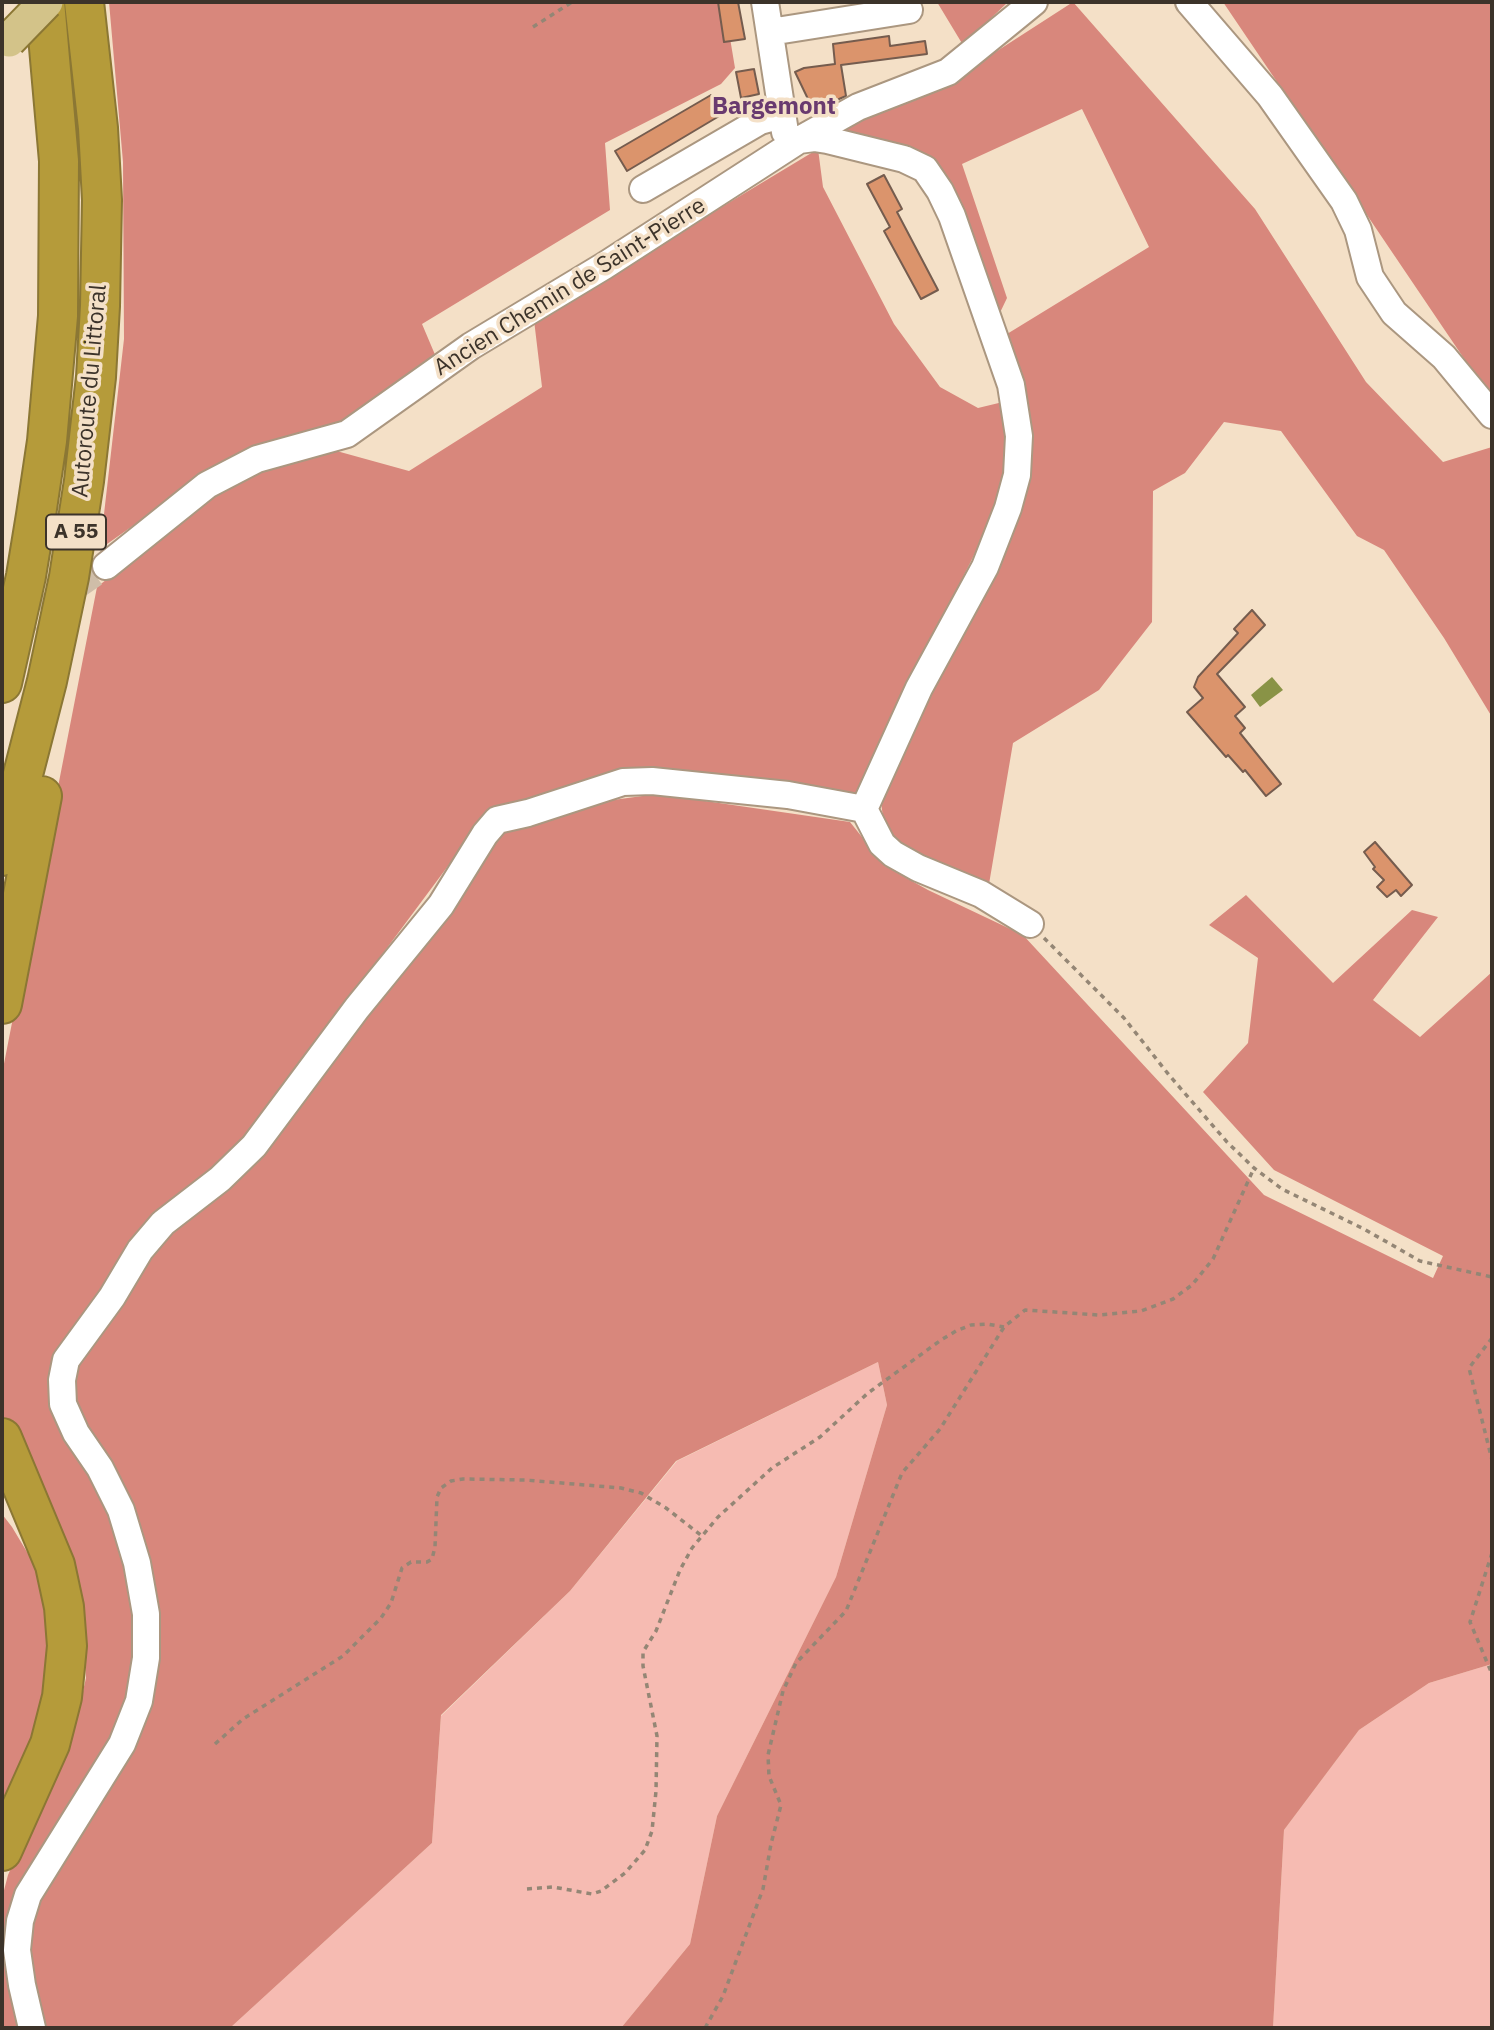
<!DOCTYPE html>
<style>
body{margin:0}
#map{position:relative;width:1494px;height:2030px;overflow:hidden;background:#f4e0c7;font-family:"IBM Plex Sans",sans-serif}
canvas{display:block}
.frame{position:absolute;inset:0;border:4px solid #3c332a;pointer-events:none}
</style>
<div id="map">
<canvas width="1494" height="2030"></canvas>
<div class="frame"></div>
</div>
<script>
const g = document.querySelector('canvas').getContext('2d');
g.lineJoin = 'round';
function paint(path, color) {
  g.fillStyle = color;
  g.fill(path, 'evenodd');
}
function toPath(rows) {
  const path = new Path2D();
  for (const r of rows) {
    path.moveTo(r[0], r[1]);
    for (let i = 2; i < r.length; i += 2) path.lineTo(r[i], r[i + 1]);
  }
  return path;
}
function trace(path, color, width, dash) {
  g.strokeStyle = color;
  g.lineWidth = width;
  g.lineCap = dash ? 'butt' : 'round';
  g.setLineDash(dash || []);
  g.stroke(path);
}
function write(font, color, halo, rows, align = 'center') {
  g.font = font + ' "IBM Plex Sans",sans-serif';
  g.lineWidth = 7;
  g.setLineDash([]);
  g.textBaseline = 'middle';
  g.strokeStyle = halo;
  g.fillStyle = color;
  for (const [text, x, y, turn = 0] of rows) {
    g.save();
    g.translate(x, y);
    g.rotate((+turn || 0) * Math.PI / 180);
    g.textAlign = isNaN(turn) ? turn : align;
    if (halo) g.strokeText(text, 0, 0);
    g.fillText(text, 0, 0);
    g.restore();
  }
}
paint(toPath([
 [878,1362,887,1405,836,1577,717,1816,690,1944,621,2028,230,2028,432,1843,441,1716,570,1591,677,1461],
 [1492,1664,1492,2028,1273,2028,1284,1830,1359,1730,1429,1683]
]), '#f6bbb2');
paint(toPath([
 [109,2,724,2,735,68,721,84,605,143,610,210,422,324,436,357,342,424,226,460,100,549,124,339,123,162],
 [937,2,1008,2,963,45],
 [1073,2,1255,209,1366,382,1443,462,1492,447,1492,717,1444,638,1384,550,1357,536,1281,431,1224,422,1185,473,1153,491,1152,622,1099,690,1013,743,989,884,905,853,884,826,880,793,1016,527,1029,435,1007,334,1149,247,1082,109,962,164,1007,298,996,321,905,150,844,129,980,62],
 [1223,2,1492,2,1492,400],
 [818,149,823,187,894,324,940,387,978,408,1007,401,1004,472,986,531,855,794,617,770,542,797,498,805,474,831,236,1151,140,1236,52,1382,102,1486,125,1546,137,1620,133,1691,116,1737,21,1896,25,2028,2,2028,2,1898,8,1875,75,1727,86,1678,82,1627,67,1554,2,1415,2,1074,97,587,212,497,261,470,333,450,409,471,542,387,534,320],
 [657,794,850,822,885,866,928,890,1023,935,1264,1195,1433,1278,1443,1256,1274,1170,1203,1092,1248,1043,1258,958,1209,925,1246,895,1333,983,1412,910,1438,917,1373,1000,1420,1037,1492,972,1492,1664,1429,1683,1359,1730,1284,1830,1273,2028,621,2028,690,1944,717,1816,836,1577,887,1405,878,1362,676,1461,570,1591,441,1715,432,1843,230,2028,42,2028,27,1968,26,1926,40,1889,145,1722,157,1671,155,1583,126,1494,83,1422,69,1369,150,1247,182,1220,493,840,519,823,569,806],
 [2,1514,12,1527,36,1567,50,1615,46,1715,2,1824]
]), '#d8877c');
paint(toPath([
 [1272,677,1283,690,1260,707,1251,695]
]), '#899346');
const building = toPath([
 [718,2,738,2,745,39,724,42,718,2],
 [889,36,890,46,925,41,927,54,841,65,846,96,839,99,826,101,828,106,807,116,801,102,808,99,795,72,804,68,835,64,833,44,889,36],
 [754,69,759,94,741,98,736,72,754,69],
 [711,95,716,95,726,112,627,171,615,151,711,95],
 [884,175,902,209,897,212,938,290,921,299,884,231,890,227,867,184,884,175],
 [1252,610,1265,625,1217,674,1245,707,1235,716,1245,728,1240,733,1281,784,1266,796,1245,770,1243,772,1228,755,1226,757,1187,712,1203,698,1194,687,1198,677,1238,633,1234,629,1252,610],
 [1375,842,1412,885,1401,896,1396,890,1387,897,1377,887,1384,880,1373,869,1375,867,1364,852,1375,842]
]);
paint(building, '#db946c');
trace(building, '#755c4e', 2);
trace(toPath([
 [9,633,106,566]
]), '#cfbda8', 26, [26, 13]);
const minor = toPath([
 [765,2,785,132],
 [1189,2,1270,96,1344,201,1358,230,1370,277,1394,313,1444,357,1492,415],
 [770,32,909,10],
 [643,189,760,121,782,115],
 [106,566,207,485,257,459,347,434,471,346,604,266,799,140,858,107,948,72,1034,2],
 [864,809,882,844,893,854,918,868,981,894,1030,924],
 [32,2028,22,1985,17,1950,20,1921,28,1895,122,1744,139,1701,146,1658,146,1614,137,1563,121,1510,100,1468,76,1433,63,1404,62,1380,66,1360,112,1297,140,1250,163,1223,220,1179,254,1146,357,1008,441,905,485,834,497,820,528,813,623,782,652,781,788,795,864,809,919,688,985,567,1008,508,1017,475,1019,436,1011,385,952,216,940,191,925,169,904,159,827,140,814,138,799,140]
]);
const highway = toPath([
 [2,683,26,576,36,515,47,441,58,316,59,161,45,2],
 [2,856,47,681,69,577,84,481,96,377,100,306,102,200,98,128,84,2],
 [2,1004,42,796],
 [2,1438,55,1565,64,1607,67,1646,62,1697,50,1744,2,1851]
]);
trace(minor, '#ab9780', 30);
trace(highway, '#8b7734', 42);
trace(toPath([
 [533,27,572,2],
 [1044,938,1124,1018,1169,1075,1227,1142,1254,1168,1282,1189,1364,1229,1420,1261,1492,1277],
 [1492,1338,1469,1368,1492,1460],
 [1492,1553,1470,1622,1492,1674],
 [215,1744,243,1719,343,1656,381,1618,391,1603,402,1568,411,1562,427,1562,432,1559,435,1547,437,1497,441,1488,451,1481,463,1479,525,1480,621,1488,641,1493,666,1508,702,1536],
 [527,1889,553,1887,592,1894,601,1891,625,1873,645,1850,652,1831,656,1791,657,1736,643,1666,643,1652,656,1631,680,1570,692,1548,718,1517,772,1468,820,1437,868,1393,941,1340,956,1331,971,1325,987,1324,1004,1327],
 [705,2028,723,1996,763,1889,771,1844,781,1805,769,1776,768,1755,783,1691,796,1663,846,1611,902,1473,940,1429,1004,1327,1025,1310,1099,1315,1141,1311,1173,1299,1192,1285,1213,1259,1254,1168]
]), '#948675', 3.5, [5, 5]);
trace(minor, '#fff', 26);
trace(highway, '#b59b3a', 38);
const majorBridge = toPath([
 [9,40,46,2]
]);
trace(majorBridge, '#8b7734', 37, []);
trace(majorBridge, '#d3c389', 33);
for (const [x, y, w] of [
 [76,532,60]
]) {
  const box = new Path2D();
  box.roundRect(x - w / 2, y - 17.5, w, 35, 5);
  g.fillStyle = '#f4e0c7';
  g.fill(box);
  trace(box, '#3c332a', 2);
}
write('bold 21px', '#3c332a', null, [
 ["A 55",76,532]
]);
write('23px', '#3c332a', '#f4e0c7', [
 ["Ancien Chemin de Saint-Pierre",570,287,-32],
 ["Autoroute du Littoral",90,391,-85]
]);
write('bold 24px', '#693a6f', '#f4e0c7', [
 ["Bargemont",774,107]
]);
</script>
